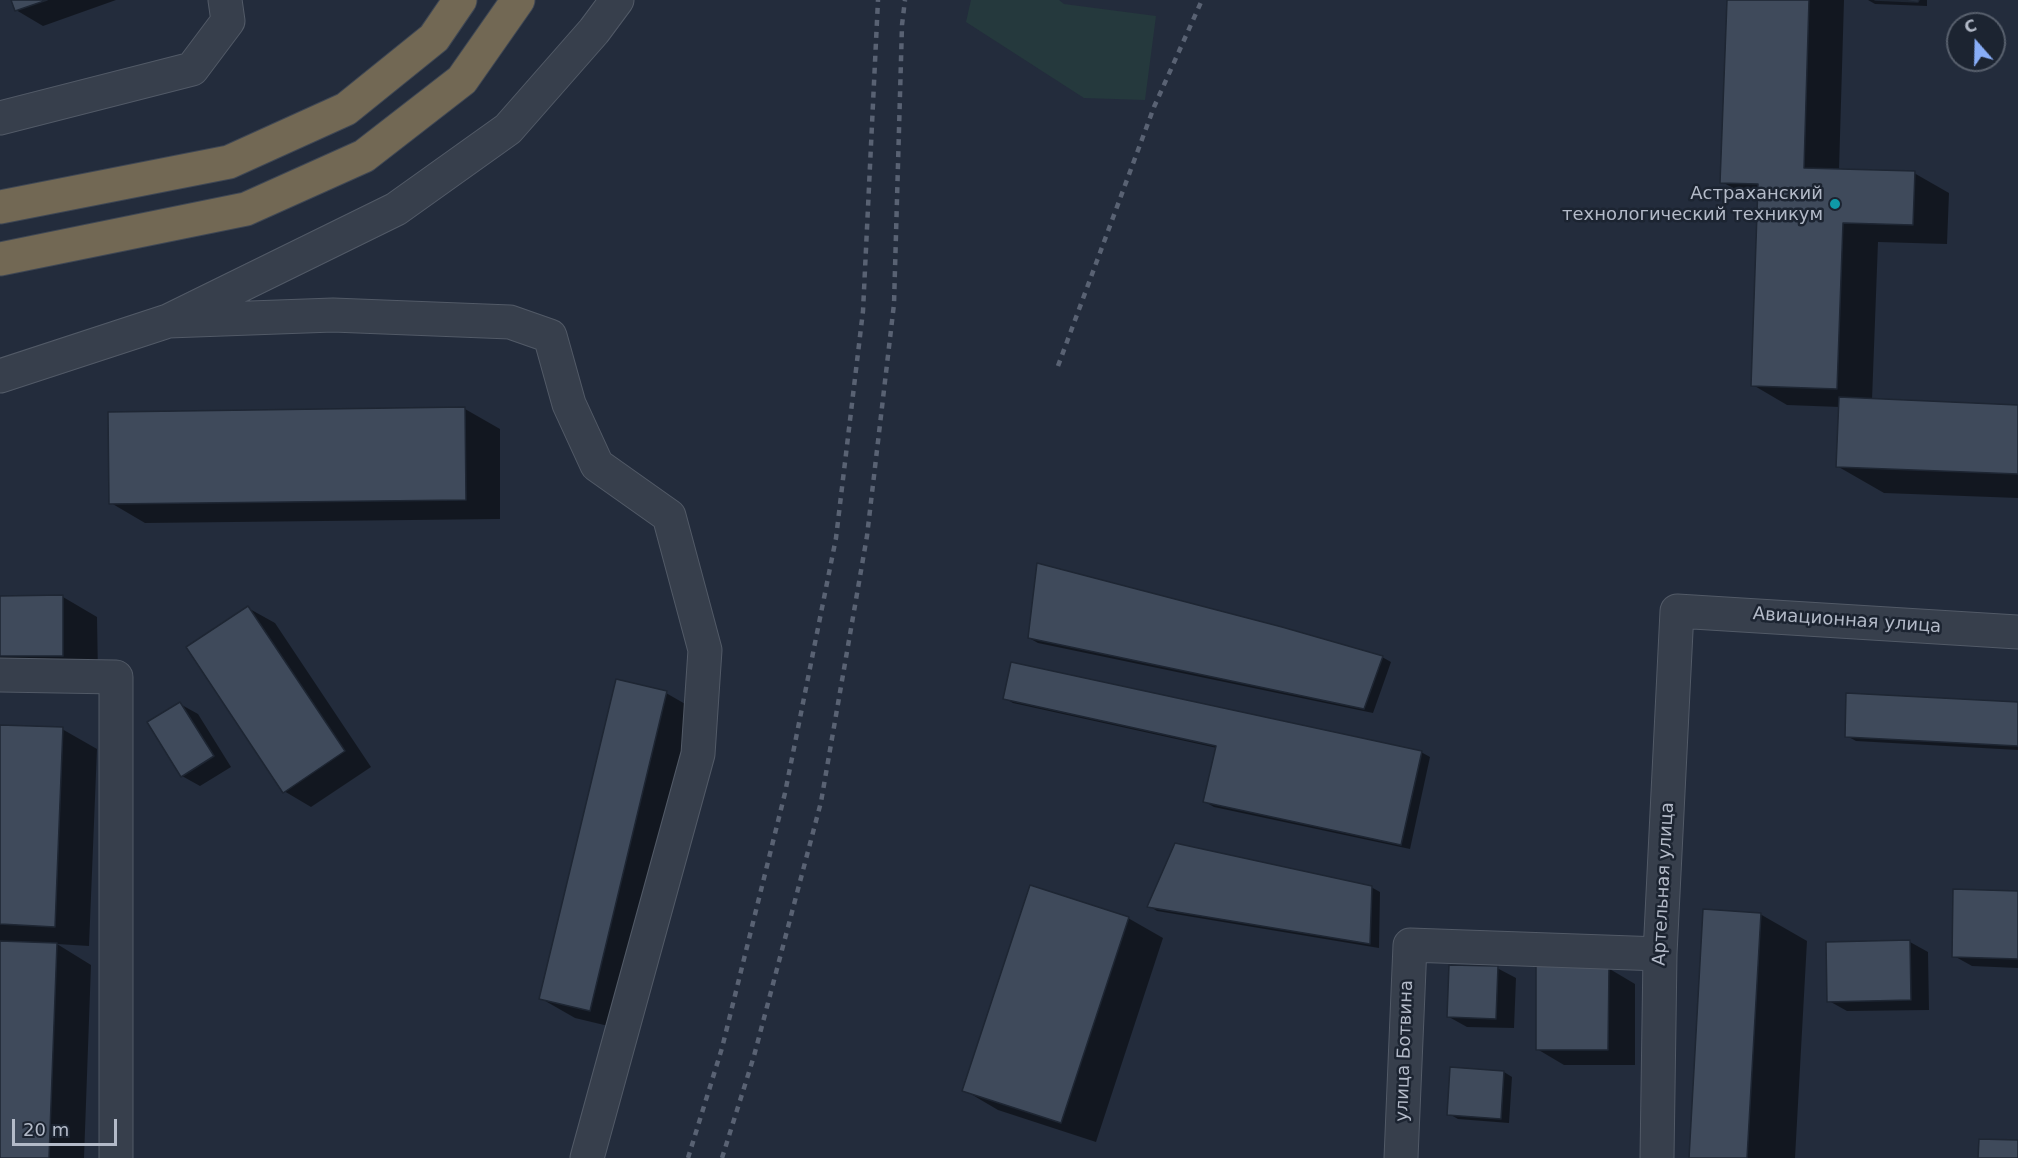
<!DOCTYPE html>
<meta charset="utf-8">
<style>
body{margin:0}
#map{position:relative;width:2018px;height:1158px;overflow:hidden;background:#232c3c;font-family:"DejaVu Sans",sans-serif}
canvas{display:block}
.north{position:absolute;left:1946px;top:12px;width:60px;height:60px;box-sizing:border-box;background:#1c2431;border:2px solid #58606d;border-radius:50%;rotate:340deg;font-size:16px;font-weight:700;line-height:24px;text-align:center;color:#b3bac8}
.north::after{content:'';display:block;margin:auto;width:21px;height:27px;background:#88adf7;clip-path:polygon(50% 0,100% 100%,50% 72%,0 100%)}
.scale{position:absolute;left:12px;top:1119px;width:105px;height:27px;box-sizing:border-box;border:3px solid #b3bac8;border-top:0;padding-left:8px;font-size:18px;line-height:21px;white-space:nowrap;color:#b3bac8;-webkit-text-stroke:4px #1c2431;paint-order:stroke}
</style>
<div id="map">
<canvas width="2018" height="1158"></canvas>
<div class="north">С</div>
<div class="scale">20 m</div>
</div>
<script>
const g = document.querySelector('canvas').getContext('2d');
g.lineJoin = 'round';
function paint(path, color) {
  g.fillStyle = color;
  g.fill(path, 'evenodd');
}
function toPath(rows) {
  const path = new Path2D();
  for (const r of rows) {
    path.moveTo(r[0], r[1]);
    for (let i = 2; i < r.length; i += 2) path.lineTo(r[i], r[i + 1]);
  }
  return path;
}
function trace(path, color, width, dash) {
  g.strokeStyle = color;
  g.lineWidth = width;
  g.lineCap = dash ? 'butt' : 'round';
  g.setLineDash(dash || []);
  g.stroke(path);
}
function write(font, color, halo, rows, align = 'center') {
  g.font = font + ' "DejaVu Sans",sans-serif';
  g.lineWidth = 5;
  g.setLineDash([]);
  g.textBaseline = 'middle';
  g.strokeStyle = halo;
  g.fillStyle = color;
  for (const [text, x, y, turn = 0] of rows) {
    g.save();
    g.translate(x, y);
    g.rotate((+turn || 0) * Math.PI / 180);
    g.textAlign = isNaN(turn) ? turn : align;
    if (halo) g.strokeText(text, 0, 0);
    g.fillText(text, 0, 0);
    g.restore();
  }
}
paint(toPath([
 [971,0,1059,0,1064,4,1156,16,1145,100,1084,98,966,22]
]), '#25393d');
paint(toPath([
 [12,0,116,0,43,26,16,10],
 [1728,0,1844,0,1839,170,1914,173,1949,193,1947,244,1878,242,1872,400,2018,406,2018,498,1884,493,1837,466,1840,407,1787,405,1753,385,1759,202,1722,182],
 [1868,0,1927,0,1927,6,1875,4],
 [465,409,500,429,500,519,145,523,111,503],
 [0,597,63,597,97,617,98,675,0,676],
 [248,608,275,623,371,767,311,807,284,791],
 [1029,638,1382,657,1391,662,1373,713,1038,643],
 [666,693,701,713,625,1030,575,1018,540,998],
 [1004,698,1421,752,1430,757,1410,849,1214,807,1205,802,1217,748,1013,703],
 [2018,703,2018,750,1856,741,1847,736],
 [180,704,198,714,231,767,200,786,182,776],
 [0,726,62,729,97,749,89,946,57,944,91,965,84,1158,0,1158,0,943,3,943,0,941],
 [1371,887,1380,892,1379,948,1157,911,1149,906],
 [2018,892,2018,968,1972,966,1954,956],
 [1760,914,1807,941,1795,1158,1690,1158],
 [1128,918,1163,938,1096,1142,998,1110,964,1090],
 [1910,942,1928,952,1929,1010,1847,1011,1829,1001],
 [1497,968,1516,978,1514,1028,1467,1027,1449,1017],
 [1608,968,1635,984,1635,1065,1564,1065,1537,1049],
 [1504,1072,1512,1077,1509,1123,1458,1119,1449,1114]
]), '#0007');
const building = toPath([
 [11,0,47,0,15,11,11,0],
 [1727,0,1809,0,1804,168,1915,171,1913,225,1843,223,1837,389,1751,386,1758,184,1720,183,1727,0],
 [1875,0,1919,0,1918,2,1875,0],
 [1839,397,2018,405,2018,474,1836,467,1839,397],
 [465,407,466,500,109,504,108,412,465,407],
 [1037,563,1282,627,1383,656,1364,709,1028,638,1037,563],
 [63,595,63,656,0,656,0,596,63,595],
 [248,606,345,751,283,793,186,647,248,606],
 [1011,662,1422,751,1401,845,1203,802,1216,746,1003,699,1011,662],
 [616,679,667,691,590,1011,539,999,616,679],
 [1846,693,2018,702,2018,746,1845,737,1846,693],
 [180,702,214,756,181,777,147,722,180,702],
 [0,725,63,727,55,927,0,924,0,725],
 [1175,843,1372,886,1370,944,1147,907,1175,843],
 [1030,885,1129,917,1061,1123,962,1091,1030,885],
 [1953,889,2018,891,2018,959,1952,957,1953,889],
 [1703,909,1761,913,1747,1158,1689,1158,1703,909],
 [1910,940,1911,1000,1827,1002,1826,942,1910,940],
 [0,941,57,943,49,1158,0,1158,0,941],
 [1449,965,1498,966,1496,1019,1447,1017,1449,965],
 [1536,966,1609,967,1608,1050,1536,1050,1536,966],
 [1450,1067,1504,1071,1501,1119,1447,1115,1450,1067],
 [1979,1139,2018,1140,2018,1158,1978,1158,1979,1139]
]);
paint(building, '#3f4a5b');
trace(building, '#1e2633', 1.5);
const minor = toPath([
 [0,118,192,69,228,21,225,0],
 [168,321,333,315,510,322,550,336,569,404,597,465,669,516,705,650,698,754,587,1158],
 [0,376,168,321,396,209,508,129,594,31,617,0],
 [0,675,116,677,116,1158],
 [1401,1158,1410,945,1660,954],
 [1657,1158,1660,954,1677,611,2018,632]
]);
const highway = toPath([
 [0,207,229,162,346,109,434,38,460,0],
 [0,259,246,209,364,156,462,80,518,0]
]);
trace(minor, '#525a67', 35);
trace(highway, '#3f4754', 35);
trace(minor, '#373f4c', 33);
trace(highway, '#726854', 33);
trace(toPath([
 [1058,366,1154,107,1202,0],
 [688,1158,722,1048,785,793,836,538,863,311,878,0],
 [722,1158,754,1056,821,802,867,536,894,304,902,25,905,0]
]), '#596273', 4.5, [6, 6]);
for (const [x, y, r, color] of [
 [1835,204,6,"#0f9aa8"]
]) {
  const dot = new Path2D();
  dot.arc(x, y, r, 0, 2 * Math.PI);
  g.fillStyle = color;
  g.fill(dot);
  trace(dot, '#1c2431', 2);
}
write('18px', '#b3bac8', '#1c2431', [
 ["Астраханский",1823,194],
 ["технологический техникум",1823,215]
], 'right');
write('18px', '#b3bac8', '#1c2431', [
 ["Авиационная улица",1847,621,4],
 ["Артельная улица",1664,884,-87],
 ["улица Ботвина",1405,1051,-88]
]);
</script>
